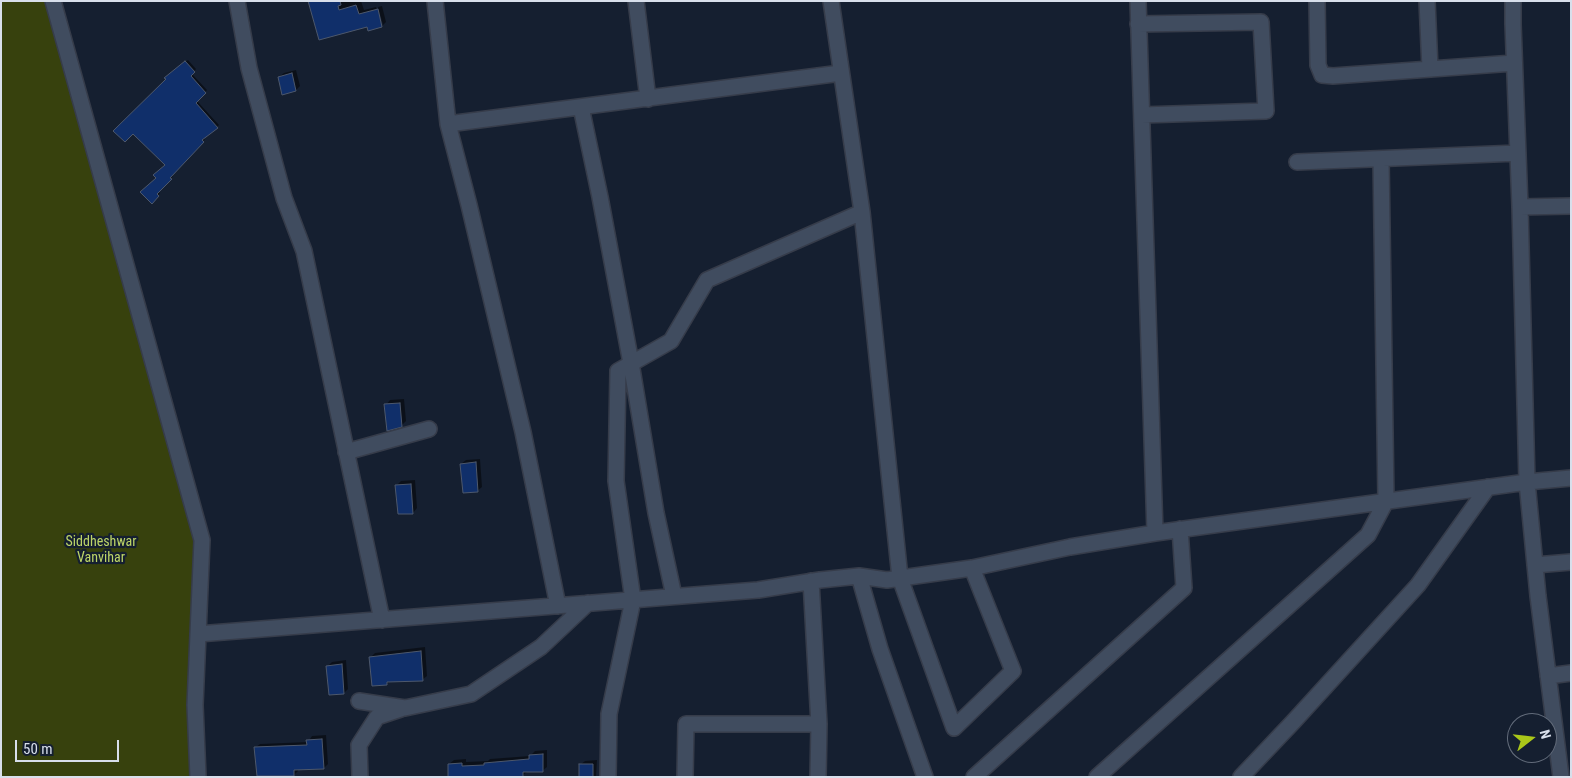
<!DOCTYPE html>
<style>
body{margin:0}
#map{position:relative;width:1572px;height:778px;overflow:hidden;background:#151f30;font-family:"Roboto Condensed",sans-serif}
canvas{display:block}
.frame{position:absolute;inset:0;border:2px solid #d8dfeb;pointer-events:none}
.north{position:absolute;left:1507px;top:713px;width:50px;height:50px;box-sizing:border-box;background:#151f30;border:1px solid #636c7b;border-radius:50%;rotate:74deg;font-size:14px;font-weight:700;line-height:20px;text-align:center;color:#d8dfeb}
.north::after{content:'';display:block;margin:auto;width:18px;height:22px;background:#aac719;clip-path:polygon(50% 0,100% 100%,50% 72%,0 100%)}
.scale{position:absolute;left:15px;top:740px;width:104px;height:22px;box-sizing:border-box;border:2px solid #d8dfeb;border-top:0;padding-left:6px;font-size:15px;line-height:18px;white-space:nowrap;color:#d8dfeb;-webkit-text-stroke:4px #151f30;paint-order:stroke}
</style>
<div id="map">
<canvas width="1572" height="778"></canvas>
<div class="frame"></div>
<div class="north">N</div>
<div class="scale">50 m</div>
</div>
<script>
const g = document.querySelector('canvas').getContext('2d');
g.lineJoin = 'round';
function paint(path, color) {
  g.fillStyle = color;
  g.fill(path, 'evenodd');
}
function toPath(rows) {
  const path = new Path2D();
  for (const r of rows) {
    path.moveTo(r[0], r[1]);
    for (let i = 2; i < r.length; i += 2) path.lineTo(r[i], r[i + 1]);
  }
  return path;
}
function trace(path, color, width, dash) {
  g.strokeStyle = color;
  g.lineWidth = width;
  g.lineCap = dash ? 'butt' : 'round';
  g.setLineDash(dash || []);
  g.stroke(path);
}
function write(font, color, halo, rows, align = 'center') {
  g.font = font + ' "Roboto Condensed",sans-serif';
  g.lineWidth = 4.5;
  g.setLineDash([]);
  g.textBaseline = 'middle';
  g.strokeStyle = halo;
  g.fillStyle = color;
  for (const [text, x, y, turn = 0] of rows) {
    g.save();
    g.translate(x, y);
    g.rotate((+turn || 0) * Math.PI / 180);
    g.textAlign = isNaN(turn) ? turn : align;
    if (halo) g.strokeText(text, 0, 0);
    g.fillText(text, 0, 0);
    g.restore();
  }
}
paint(toPath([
 [1,1,53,1,202,540,202,777,1,777]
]), '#37410d');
paint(toPath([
 [309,1,361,1,364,10,376,7,380,25,383,25,368,26],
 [382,6,386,22,383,25,378,7],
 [188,60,196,69,192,74,207,90,197,101,219,125,204,138,205,139,171,175,173,176,158,191,160,193,152,202,157,178,166,164,133,132,167,79,167,76],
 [296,70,300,86,296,90,279,77,284,73],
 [404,399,406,421,401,426,386,405,390,400],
 [480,459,482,487,477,491,461,464,466,460],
 [415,480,417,508,413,513,396,486,401,481],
 [425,647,427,676,422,680,391,680,387,684,371,657,375,653],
 [346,660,348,689,344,693,328,666,332,662],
 [326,735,328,764,324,768,298,768,298,771,294,775,255,748,260,744,308,742,312,736],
 [547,750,547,767,542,771,527,772,522,776,449,764,454,760,466,759,466,762,488,761,490,759,530,756,535,751],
 [597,760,596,777,580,777,580,765,585,761]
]), '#0007');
const building = toPath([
 [308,1,340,1,341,5,338,6,339,10,356,5,359,14,378,9,382,27,368,31,367,27,319,40,308,1],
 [185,61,195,72,191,76,206,93,196,103,218,128,202,140,204,142,170,178,172,179,157,194,159,196,152,204,140,192,156,178,153,175,165,165,133,134,125,142,113,131,166,79,164,78,185,61],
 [292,73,296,91,282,95,278,77,292,73],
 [400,403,402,427,387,431,384,404,400,403],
 [476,462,478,492,463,493,460,464,476,462],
 [411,484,413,514,398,514,395,485,411,484],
 [421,651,423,681,387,682,387,685,372,686,369,657,421,651],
 [342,664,344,694,329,695,326,666,342,664],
 [322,739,324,769,294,770,294,776,257,776,254,747,307,745,306,740,322,739],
 [543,754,543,772,523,772,523,777,448,777,448,764,462,763,462,766,484,765,484,763,529,759,529,755,543,754],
 [579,764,593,764,593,777,579,777,579,764]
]);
paint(building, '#102f6a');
trace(building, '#4d586c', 1);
const minor = toPath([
 [53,1,202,540,195,705,198,777],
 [237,1,249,68,284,198,304,251,382,620],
 [435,1,448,124,469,205,523,432,558,606],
 [636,1,648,99],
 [831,1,862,212,900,578,954,728,1013,671,972,568],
 [1138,1,1155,533],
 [1317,1,1318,65,1322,75,1333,76,1514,63],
 [1427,1,1430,69],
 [1513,1,1513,24,1520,207,1527,482,1538,596,1561,777],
 [1138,24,1261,22,1266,111,1142,115],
 [581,107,600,197,631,363,656,513,674,596],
 [448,124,841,73],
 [1297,162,1518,153],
 [1520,207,1571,206],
 [346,452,429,429],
 [1535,565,1571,562],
 [859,576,880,649,925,777],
 [811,581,819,724,818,777],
 [198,634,758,590,820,580,859,576,887,580,972,568,1070,547,1155,533,1527,482,1571,478],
 [1548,676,1571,673],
 [359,701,405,708,471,694,541,647,588,603],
 [360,777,359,745,377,717,401,709],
 [608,777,609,714,633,600,616,481,618,371,671,341,707,280,862,212],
 [685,777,686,724,819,724],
 [974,777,1184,588,1180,529],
 [1097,777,1368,535,1386,501,1381,159],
 [1241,777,1294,721,1418,585,1488,487]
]);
trace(minor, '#363c4a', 18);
trace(minor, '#404c5f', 15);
write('14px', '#bed668', '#151f30', [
 ["Siddheshwar",101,542],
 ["Vanvihar",101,558]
]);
</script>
